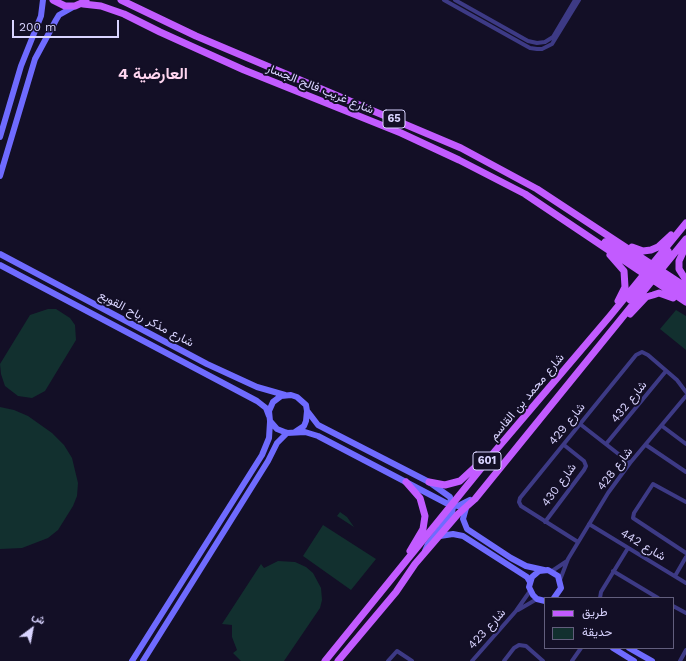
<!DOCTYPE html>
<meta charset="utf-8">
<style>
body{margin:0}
#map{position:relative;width:686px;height:661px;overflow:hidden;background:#130f26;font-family:"Work Sans",Vazirmatn,sans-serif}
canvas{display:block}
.legend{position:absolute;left:544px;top:597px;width:130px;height:52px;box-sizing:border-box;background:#130f26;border:1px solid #625e7d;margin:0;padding:5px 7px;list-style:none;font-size:12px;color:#d9d4ff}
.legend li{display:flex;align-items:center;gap:8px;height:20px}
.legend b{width:20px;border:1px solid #625e7d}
.north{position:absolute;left:12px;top:609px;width:40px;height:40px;-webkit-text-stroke:3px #130f26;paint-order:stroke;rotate:32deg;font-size:11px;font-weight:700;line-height:16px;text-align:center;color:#d9d4ff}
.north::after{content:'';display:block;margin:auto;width:14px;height:18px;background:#d9d4ff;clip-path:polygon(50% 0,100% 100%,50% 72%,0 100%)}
.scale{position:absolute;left:12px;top:20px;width:107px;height:18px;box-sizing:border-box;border:2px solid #d9d4ff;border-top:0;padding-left:5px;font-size:12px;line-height:14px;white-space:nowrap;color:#d9d4ff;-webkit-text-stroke:3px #130f26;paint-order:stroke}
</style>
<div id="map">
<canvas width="686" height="661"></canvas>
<ul class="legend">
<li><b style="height:5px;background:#c25bff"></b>طريق</li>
<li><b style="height:11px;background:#12302f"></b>حديقة</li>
</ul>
<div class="north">ش</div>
<div class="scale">200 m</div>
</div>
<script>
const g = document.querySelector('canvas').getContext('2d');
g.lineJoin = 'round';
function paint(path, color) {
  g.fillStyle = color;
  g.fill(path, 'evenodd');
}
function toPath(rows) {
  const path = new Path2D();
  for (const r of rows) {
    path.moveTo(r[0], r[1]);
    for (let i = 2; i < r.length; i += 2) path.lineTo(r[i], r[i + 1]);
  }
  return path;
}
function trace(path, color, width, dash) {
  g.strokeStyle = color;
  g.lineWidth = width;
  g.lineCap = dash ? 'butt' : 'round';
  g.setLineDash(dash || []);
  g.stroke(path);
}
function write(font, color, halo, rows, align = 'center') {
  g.font = font + ' "Work Sans",Vazirmatn,sans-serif';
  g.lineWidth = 4;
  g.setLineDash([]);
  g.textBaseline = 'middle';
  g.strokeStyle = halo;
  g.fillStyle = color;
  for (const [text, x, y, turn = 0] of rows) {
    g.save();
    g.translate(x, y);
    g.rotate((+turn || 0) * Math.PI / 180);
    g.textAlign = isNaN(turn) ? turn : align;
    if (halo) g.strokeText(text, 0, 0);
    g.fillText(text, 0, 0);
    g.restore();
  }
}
paint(toPath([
 [48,309,56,309,70,318,75,325,76,340,45,391,32,398,18,396,5,386,1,374,0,364,30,315],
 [676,310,686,316,686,350,660,329],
 [0,407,14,410,28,416,52,433,64,445,72,458,78,483,77,496,73,506,58,530,48,538,22,548,0,549],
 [340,512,347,517,354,527,337,516],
 [323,525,376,559,351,590,303,556],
 [278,561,295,562,306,567,313,573,321,588,322,600,320,608,284,661,241,661,233,653,237,650,232,637,232,625,222,624,261,564,264,568]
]), '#12302f');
trace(toPath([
 [444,0,530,48,537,49,542,49,552,44,579,0],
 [455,0,528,41,537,43,545,42,553,37,575,0],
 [580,424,630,463],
 [662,426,686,444],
 [606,444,666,371],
 [646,445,686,472],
 [686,502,653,484,634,513,633,518,686,553],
 [545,522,584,470,586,466,584,461,564,445],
 [589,524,686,583],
 [578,542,521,506,519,502,520,498,636,355,642,352,648,355,677,380,686,392],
 [552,571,567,561],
 [613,571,658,598],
 [675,576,686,557],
 [560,580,568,559,608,493,630,463,686,396],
 [600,598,601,592,628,548],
 [673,606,686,613],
 [518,610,537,599],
 [388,661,397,651,412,661],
 [472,661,516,611,530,591],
 [504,661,514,648,519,645,526,646,543,661],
 [572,661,581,648],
 [680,661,686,650]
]), '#3d3a85', 4);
trace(toPath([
 [0,137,21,66,41,16,43,0],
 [0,176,35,59,56,20,59,15,75,6],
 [0,254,207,364,257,387,285,395],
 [0,265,257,401,266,408,269,416],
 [308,412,318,425,429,482,450,497,453,507,452,513,428,544,425,551],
 [295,432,304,426,306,421,307,411,306,405,297,397,291,395,281,396,273,402,269,411,270,421,277,429,287,433,305,432,318,436,446,503,458,506,470,500],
 [466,508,463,519,467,529,511,558,526,566,544,570],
 [440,536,453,534,463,536,527,577,530,582],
 [545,601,537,599,533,595,529,587,532,577,539,571,548,570,558,576,561,588,554,598],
 [613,648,634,661],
 [629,648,652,661],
 [132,661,262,455,269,438,270,422],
 [143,661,268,461,277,443,287,433]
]), '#6f6bff', 6);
trace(toPath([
 [53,0,65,6,75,6,86,1],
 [121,0,196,36,461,148,537,189,686,287],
 [83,4,101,6,124,14,160,32,244,70,401,133,459,160,525,194,686,302],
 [605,242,651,270],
 [686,246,679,261,679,269,686,280],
 [632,247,643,251,651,250,658,247,671,235],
 [610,255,624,271,625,287,618,301],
 [656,271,668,251],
 [653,273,686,294],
 [630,300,650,274],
 [630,314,646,297,653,295,659,293,673,298],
 [406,482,420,498,425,516,423,529,410,551],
 [429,482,445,485,460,481,486,457],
 [325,661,496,450,610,316,686,223],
 [338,661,396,592,415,564,458,514,475,499,686,239]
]), '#c25bff', 7);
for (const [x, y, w] of [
 [394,119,22],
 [487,461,28]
]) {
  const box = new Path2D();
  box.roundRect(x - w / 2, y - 9, w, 18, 3);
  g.fillStyle = '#130f26';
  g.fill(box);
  trace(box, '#d9d4ff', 1);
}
write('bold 11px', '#d9d4ff', null, [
 ["65",394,119],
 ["601",487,461]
]);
write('12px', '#d9d4ff', '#130f26', [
 ["شارع غريب فالح الجسار",320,89,22],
 ["شارع مذكر رباح القوبع",146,319,28],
 ["شارع محمد بن القاسم",527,397,-50],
 ["شارع 432",629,402,-51],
 ["شارع 429",567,424,-51],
 ["شارع 428",615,469,-53],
 ["شارع 430",559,485,-54],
 ["شارع 442",643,545,31],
 ["شارع 423",487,629,-48]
]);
write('bold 16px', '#ffd6f0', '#130f26', [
 ["العارضية 4",153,74]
]);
</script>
